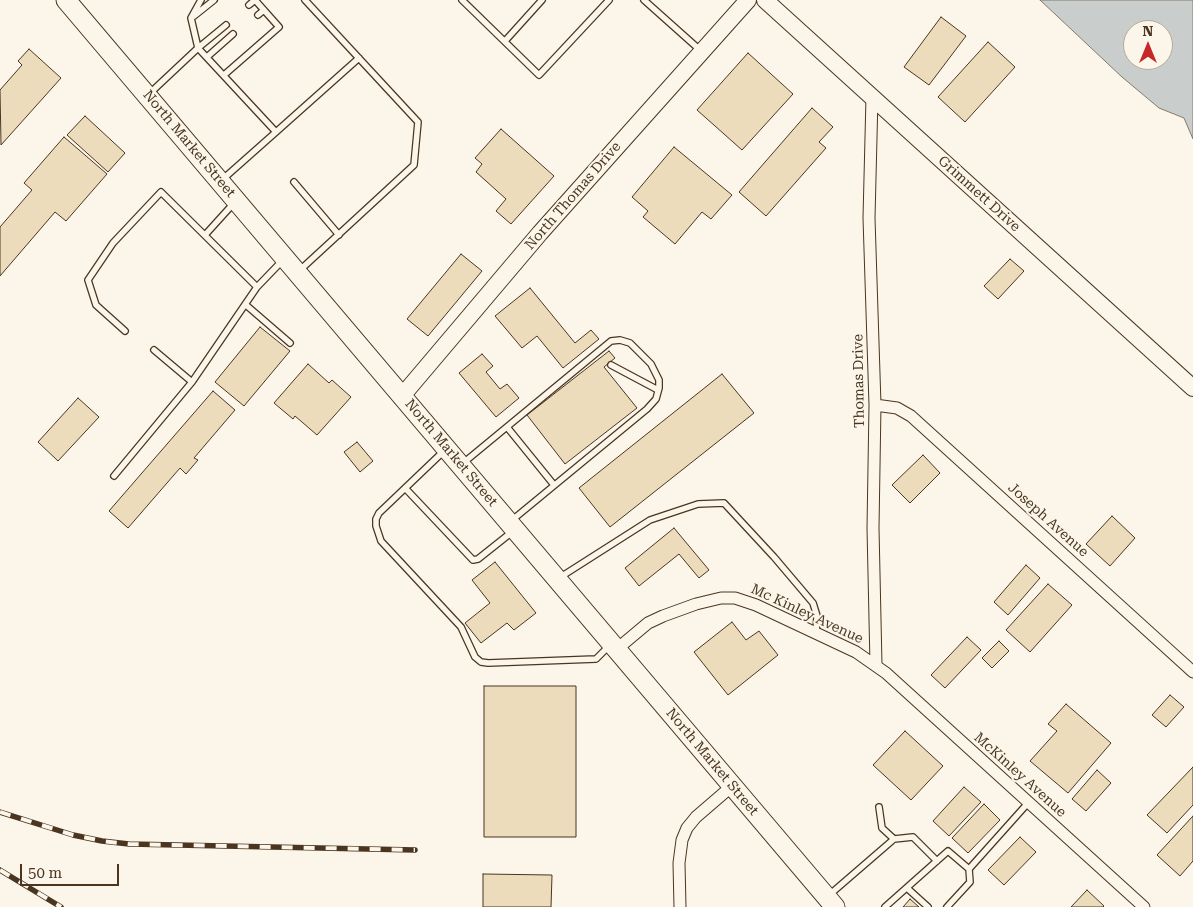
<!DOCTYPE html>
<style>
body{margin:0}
#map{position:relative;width:1193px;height:907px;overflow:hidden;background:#fbf6e9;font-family:"Roboto Serif",serif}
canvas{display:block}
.north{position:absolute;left:1123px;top:20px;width:50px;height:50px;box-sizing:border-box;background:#fbf6e9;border:1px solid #b4a999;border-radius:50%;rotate:0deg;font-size:14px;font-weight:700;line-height:20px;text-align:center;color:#4a3520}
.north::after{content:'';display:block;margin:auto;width:18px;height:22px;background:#c62828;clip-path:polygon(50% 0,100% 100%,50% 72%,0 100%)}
.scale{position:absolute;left:20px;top:864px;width:99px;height:22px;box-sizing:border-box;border:2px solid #4a3520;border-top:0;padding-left:6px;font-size:15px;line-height:18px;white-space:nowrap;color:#4a3520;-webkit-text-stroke:4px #fbf6e9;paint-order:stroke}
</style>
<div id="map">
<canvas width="1193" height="907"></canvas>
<div class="north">N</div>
<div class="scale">50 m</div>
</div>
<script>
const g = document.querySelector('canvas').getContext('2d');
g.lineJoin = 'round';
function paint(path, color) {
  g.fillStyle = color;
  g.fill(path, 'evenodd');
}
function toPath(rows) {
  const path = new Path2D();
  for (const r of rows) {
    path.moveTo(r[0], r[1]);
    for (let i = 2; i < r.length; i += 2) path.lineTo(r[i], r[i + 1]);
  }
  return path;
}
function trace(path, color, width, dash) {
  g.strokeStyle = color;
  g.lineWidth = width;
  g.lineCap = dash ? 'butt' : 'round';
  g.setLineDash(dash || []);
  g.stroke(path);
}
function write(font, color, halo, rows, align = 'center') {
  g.font = font + ' "Roboto Serif",serif';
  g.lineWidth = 4;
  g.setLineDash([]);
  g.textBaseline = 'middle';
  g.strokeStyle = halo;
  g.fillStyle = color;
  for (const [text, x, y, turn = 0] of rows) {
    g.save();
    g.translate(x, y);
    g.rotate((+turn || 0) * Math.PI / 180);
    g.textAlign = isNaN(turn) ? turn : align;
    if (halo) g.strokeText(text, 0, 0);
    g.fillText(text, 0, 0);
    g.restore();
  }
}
const water = toPath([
 [1040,0,1193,0,1193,139,1184,118,1159,108,1122,77,1040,0],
 [1133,30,1163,30,1163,60,1133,60,1133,30]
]);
paint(water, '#c9cecd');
trace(water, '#887966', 1);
const building = toPath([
 [941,17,966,36,929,85,904,67,941,17],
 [988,42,1015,67,965,122,938,97,988,42],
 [29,49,61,78,1,145,0,90,22,65,18,61,29,49],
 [748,53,793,94,742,150,697,110,748,53],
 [812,108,833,127,819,142,826,148,766,216,739,192,812,108],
 [85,116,125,153,108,172,67,135,85,116],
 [501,129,554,176,511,224,496,211,506,199,476,172,482,164,475,158,501,129],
 [64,137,107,174,66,221,55,212,0,276,0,227,32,190,24,183,64,137],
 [674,147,732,195,711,219,702,212,675,244,643,217,648,211,632,197,674,147],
 [461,254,482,271,428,336,407,319,461,254],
 [1010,259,1024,271,998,299,984,286,1010,259],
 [530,288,575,343,591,330,599,339,563,368,537,336,522,348,495,316,530,288],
 [260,327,290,351,244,406,215,382,260,327],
 [609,351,615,358,604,367,637,408,565,464,527,415,609,351],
 [482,354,493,366,486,372,500,389,507,384,519,398,496,417,459,373,482,354],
 [308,364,329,383,332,380,351,397,317,435,295,416,293,419,274,403,308,364],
 [722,374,754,413,610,527,579,488,722,374],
 [213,391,235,410,194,458,198,460,186,474,180,468,128,528,109,511,213,391],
 [78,398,99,417,58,461,38,442,78,398],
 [357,442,373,461,360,472,344,452,357,442],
 [923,455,940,473,910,503,892,485,923,455],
 [1112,516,1135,538,1110,566,1086,544,1112,516],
 [674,528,709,570,699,578,679,554,639,586,625,568,674,528],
 [495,562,536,613,514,630,507,623,481,643,465,623,490,603,472,580,495,562],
 [1026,565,1040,578,1008,615,994,602,1026,565],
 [1048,584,1072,605,1030,652,1006,630,1048,584],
 [732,622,746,640,759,631,778,655,728,695,694,652,732,622],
 [967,637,981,650,945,688,931,675,967,637],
 [999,641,1009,651,992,668,982,658,999,641],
 [484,686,576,686,576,837,484,837,484,686],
 [1170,695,1184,707,1166,727,1152,715,1170,695],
 [1066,704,1111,743,1068,793,1030,761,1057,731,1048,724,1066,704],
 [905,731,943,766,911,800,873,765,905,731],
 [1193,767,1193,805,1167,833,1147,815,1193,767],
 [1097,770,1111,783,1086,811,1072,799,1097,770],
 [964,787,981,802,949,836,933,821,964,787],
 [984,804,1000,820,968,853,952,838,984,804],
 [1193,816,1193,861,1180,876,1157,855,1193,816],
 [1020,837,1036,852,1004,885,988,870,1020,837],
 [483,874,552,875,551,907,483,907,483,874],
 [1087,890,1104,906,1103,907,1071,907,1087,890],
 [910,899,919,907,903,907,910,899]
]);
paint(building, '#ecdcbc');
trace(building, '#4a3520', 1);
const lane = toPath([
 [201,0,191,18,198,48,226,25],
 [462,0,539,75,609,0],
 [644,0,700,50],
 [249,5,255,0],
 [258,15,264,10],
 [194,16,214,0],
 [505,41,542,0],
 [207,57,233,34],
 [224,75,279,27,255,0],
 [149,94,198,48,276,132,223,179],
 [276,132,359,58],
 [294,182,339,235],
 [205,235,234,203],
 [299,271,414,165,418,122,305,0],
 [257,287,283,260],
 [246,305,290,343],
 [154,350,192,382],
 [611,365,658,390],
 [507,427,554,485],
 [445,450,379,513,376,519,376,526,381,541,461,627,475,657,481,662,488,663,596,659,609,646],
 [462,464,611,341,620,340,630,343,651,364,659,380,659,388,656,399,647,409,511,521],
 [114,476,192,382,257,287,161,192,113,243,88,280,96,305,125,331],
 [405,488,473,560,478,559,512,532],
 [559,578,650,520,698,504,724,503,774,557,813,603,817,616,816,633],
 [879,807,882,828,894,839],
 [907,888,928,907],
 [828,896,894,839,913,837,937,861],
 [885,907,948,851,969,869],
 [947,907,970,882,969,869,1028,803]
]);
const street = toPath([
 [872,97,869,218,875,405,873,528,876,665],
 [875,405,897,408,911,416,1193,672],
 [617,649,648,623,663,616,696,604,721,598,735,598,756,605,856,652,886,673,1144,907],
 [680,907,679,863,682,840,687,828,696,817,732,786]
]);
const secondary = toPath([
 [765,0,1193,388],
 [402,396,540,233,748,0]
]);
const primary = toPath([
 [66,0,835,907]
]);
trace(lane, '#4a3520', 8);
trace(street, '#4a3520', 13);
trace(secondary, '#4a3520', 18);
trace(primary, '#4a3520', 21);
trace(lane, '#fbf6e9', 5.5);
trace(street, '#fbf6e9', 11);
trace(secondary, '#fbf6e9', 16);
trace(primary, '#fbf6e9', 19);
const rail = toPath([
 [0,812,73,835,102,841,129,844,415,850],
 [0,870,61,907]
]);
trace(rail, '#4a3520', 5.5);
trace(rail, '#fbf6e9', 4, [11]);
write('14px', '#4a3520', '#fbf6e9', [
 ["North Market Street",189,144,50],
 ["Grimmett Drive",979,194,42],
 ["North Thomas Drive",573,196,-49],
 ["Thomas Drive",859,381,-91],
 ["North Market Street",451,453,50],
 ["Joseph Avenue",1048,520,42],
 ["Mc Kinley Avenue",807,614,25],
 ["North Market Street",712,762,50],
 ["McKinley Avenue",1020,775,42]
]);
</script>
